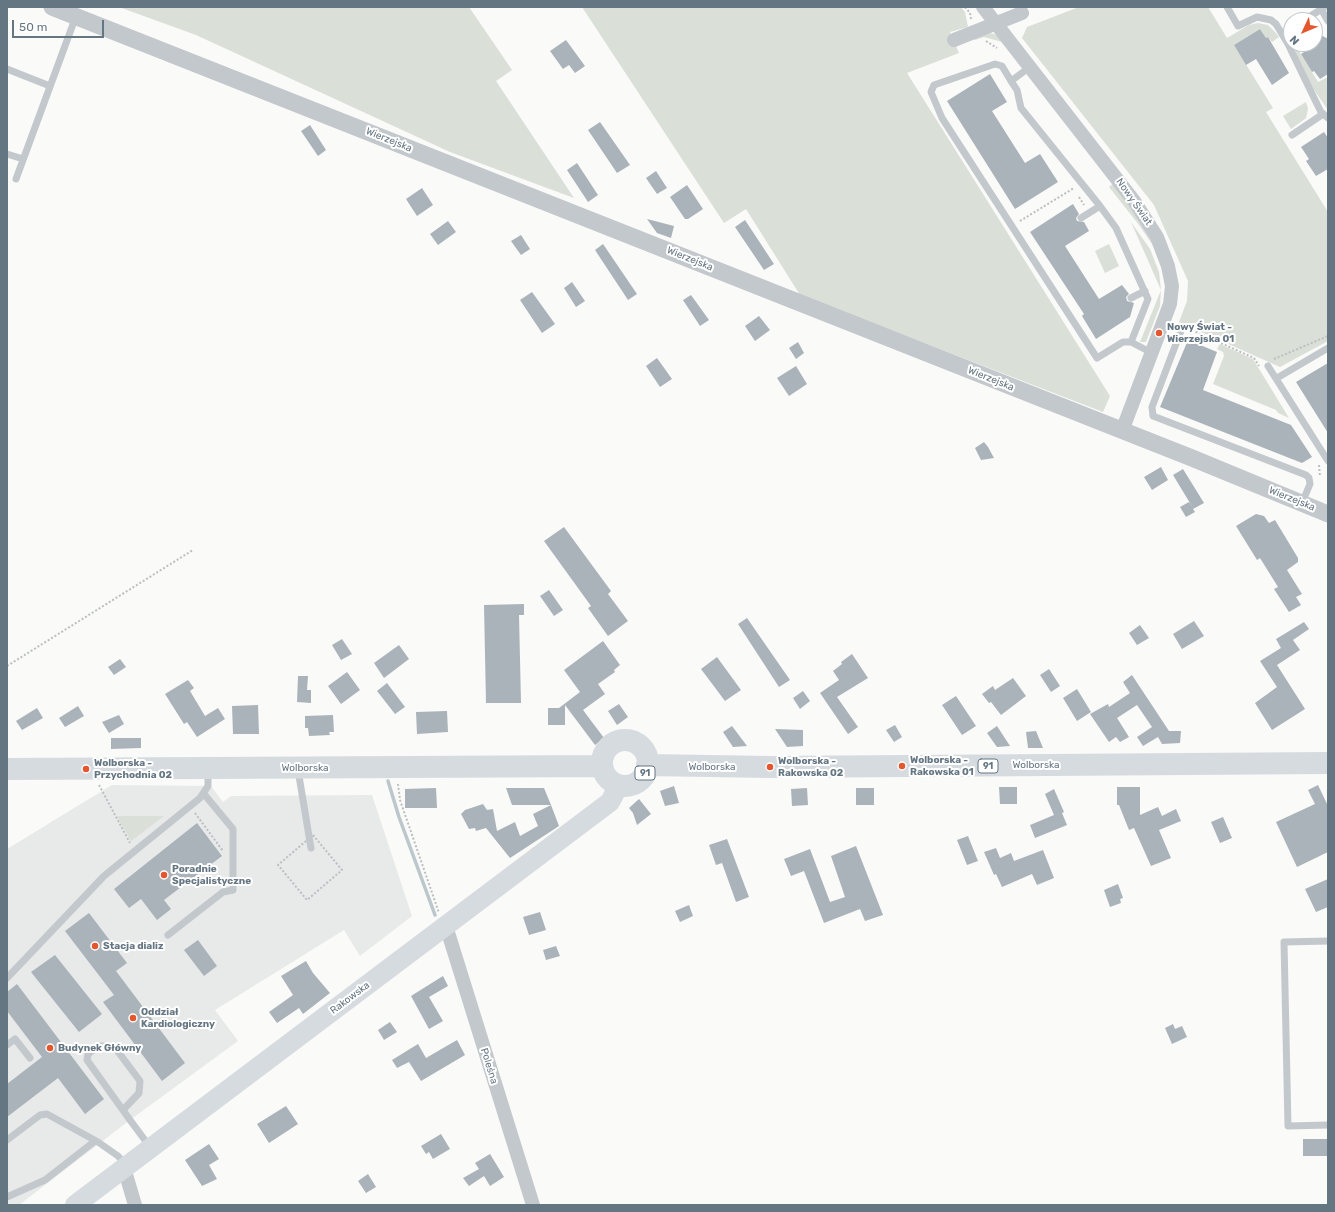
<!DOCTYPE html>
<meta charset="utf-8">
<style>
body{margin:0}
#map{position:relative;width:1335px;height:1212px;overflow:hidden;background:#fafaf8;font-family:Rubik,sans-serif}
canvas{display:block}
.frame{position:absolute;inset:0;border:8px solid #657683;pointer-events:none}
.north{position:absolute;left:1283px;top:12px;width:40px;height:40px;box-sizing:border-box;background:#fff;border:1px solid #c1c8cd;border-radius:50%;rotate:226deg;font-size:11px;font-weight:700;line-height:16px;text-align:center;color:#657683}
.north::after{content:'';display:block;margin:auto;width:14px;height:18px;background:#e4572e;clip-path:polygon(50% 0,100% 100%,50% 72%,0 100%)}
.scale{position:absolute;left:12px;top:20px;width:92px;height:18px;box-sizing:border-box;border:2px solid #657683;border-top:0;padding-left:5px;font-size:12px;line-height:14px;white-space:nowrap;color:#657683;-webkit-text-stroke:3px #fff;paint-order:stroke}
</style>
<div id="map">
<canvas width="1335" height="1212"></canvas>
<div class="frame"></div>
<div class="north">N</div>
<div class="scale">50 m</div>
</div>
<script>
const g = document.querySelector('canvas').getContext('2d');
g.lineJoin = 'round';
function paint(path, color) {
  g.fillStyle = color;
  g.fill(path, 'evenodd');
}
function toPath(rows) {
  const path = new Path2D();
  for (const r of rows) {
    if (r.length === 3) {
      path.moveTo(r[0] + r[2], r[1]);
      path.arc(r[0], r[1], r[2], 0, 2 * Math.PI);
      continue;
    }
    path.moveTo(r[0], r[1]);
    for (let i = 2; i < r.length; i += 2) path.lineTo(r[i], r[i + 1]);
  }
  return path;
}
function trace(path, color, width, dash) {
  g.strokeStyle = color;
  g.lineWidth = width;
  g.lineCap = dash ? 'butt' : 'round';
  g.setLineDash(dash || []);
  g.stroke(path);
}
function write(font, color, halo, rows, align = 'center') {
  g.font = font + ' Rubik,sans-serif';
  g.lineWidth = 4;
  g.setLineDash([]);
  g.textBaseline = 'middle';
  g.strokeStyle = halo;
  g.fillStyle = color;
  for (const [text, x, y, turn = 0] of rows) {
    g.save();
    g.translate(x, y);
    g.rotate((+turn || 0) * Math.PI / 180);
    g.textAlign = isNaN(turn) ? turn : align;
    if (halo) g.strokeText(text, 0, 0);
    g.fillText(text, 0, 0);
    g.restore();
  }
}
paint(toPath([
 [112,785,211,786,223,802,231,796,372,795,412,916,360,956,344,930,215,1010,238,1041,130,1120,19,1205,7,1205,7,849]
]), '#e8e9e9');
paint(toPath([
 [119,7,469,7,512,70,496,81,574,198,450,152,196,35],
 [582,7,961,7,965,12,968,27,950,32,959,53,907,73,1110,396,1103,412,800,295,746,209,724,223],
 [1079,7,1208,7,1227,38,1249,25,1258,23,1268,25,1276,33,1279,37,1272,42,1268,37,1266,38,1260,29,1234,45,1273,108,1266,112,1328,212,1328,341,1280,367,1179,322,1187,301,1188,281,1154,205,1022,38,1027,27],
 [990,33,997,35,1002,42,984,37,975,40,974,38],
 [1300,44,1309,44,1299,51,1318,82,1328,77,1328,110,1312,87,1298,58,1294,47],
 [1306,102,1308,109,1306,118,1291,129,1283,116],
 [1114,183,1153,243,1154,247,1139,225,1109,187],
 [1131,222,1150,249,1159,272,1161,290,1160,306,1146,342,1140,342,1161,290],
 [1109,244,1119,266,1105,273,1095,251],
 [1220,344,1253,359,1289,418,1278,413,1276,410,1213,384,1224,356,1223,352,1217,349],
 [117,816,164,816,131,841]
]), '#dadfd7');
trace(toPath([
 [388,781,399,817,435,915]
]), '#bbc7cb', 3.5);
paint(toPath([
 [1260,29,1266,38,1268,37,1289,73,1272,85,1256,59,1246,65,1234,45],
 [1323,36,1326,38,1328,37,1328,74,1320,79,1314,71,1312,72,1301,54,1318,43,1316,40],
 [566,40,585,66,575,73,569,65,563,69,550,51],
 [990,74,1007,102,992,111,1025,163,1040,154,1058,182,1015,209,947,101],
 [600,122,630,165,617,173,588,130],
 [310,125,326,150,318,156,301,131],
 [1324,132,1328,138,1328,169,1316,176,1306,161,1309,159,1301,147],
 [577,163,598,195,588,202,567,170],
 [656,171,667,188,657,194,646,178],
 [687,185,703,209,688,219,685,219,670,197],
 [422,188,433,205,417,216,406,199],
 [1073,204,1079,214,1076,218,1077,221,1084,222,1089,231,1065,246,1099,299,1122,285,1129,294,1126,297,1127,301,1134,303,1130,317,1096,339,1082,316,1084,314,1030,232],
 [647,219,674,226,671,238,657,233],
 [745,220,774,264,764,270,735,227],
 [448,221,456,232,438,245,430,234],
 [521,235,530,249,521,255,511,241],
 [603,244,637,294,628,300,595,250],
 [572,282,585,301,576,307,564,288],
 [532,292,555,324,542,333,520,300],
 [691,295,709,320,700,326,683,300],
 [759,316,770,330,755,341,745,326],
 [1188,340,1217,352,1203,390,1291,425,1312,457,1302,463,1160,407],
 [798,342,804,353,796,359,789,348],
 [657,358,672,379,660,387,646,366],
 [1328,363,1328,433,1296,382],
 [796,366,807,384,789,396,777,378],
 [984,442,988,447,994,458,981,460,975,448],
 [1161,467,1168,480,1152,490,1144,477],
 [1183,469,1204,503,1193,509,1195,512,1186,517,1180,507,1189,502,1193,508,1173,475],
 [1256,514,1264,516,1269,523,1275,520,1298,558,1298,562,1287,570,1302,594,1296,597,1301,605,1289,612,1274,589,1278,587,1260,558,1257,560,1236,526],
 [564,527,611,591,608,594,628,621,608,636,588,608,591,606,544,541],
 [549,590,563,610,554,616,540,596],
 [524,604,524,615,519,615,521,703,486,703,484,605],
 [747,618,790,680,779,687,738,624],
 [1194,621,1204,636,1182,649,1173,634],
 [1304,622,1309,629,1293,640,1300,650,1277,665,1305,709,1272,730,1255,703,1277,687,1260,661,1281,648,1276,639],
 [1140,625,1149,638,1137,645,1129,633],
 [342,639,352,654,341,660,332,645],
 [603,641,620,665,614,670,615,672,598,684,605,694,583,710,604,738,595,745,565,705,565,725,548,725,548,708,559,708,580,692,564,670],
 [399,645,409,659,384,678,374,663],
 [852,654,868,678,837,697,858,727,848,734,820,693,839,680,833,671,842,664,841,662],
 [717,657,741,690,725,701,701,669],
 [120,659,126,667,114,675,108,667],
 [1049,669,1060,686,1051,692,1040,675],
 [347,672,360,690,341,704,328,686],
 [1132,675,1169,731,1181,731,1180,743,1162,744,1158,737,1143,746,1137,737,1152,727,1137,705,1117,718,1129,737,1120,742,1116,737,1109,742,1090,714,1108,704,1109,707,1130,693,1123,682],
 [298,676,308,676,307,690,311,690,311,703,297,702],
 [1013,678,1026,696,1001,715,991,702,989,703,982,694,993,686,995,690],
 [188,680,194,688,190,691,205,716,218,708,225,719,197,737,187,722,184,724,165,694],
 [387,683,405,707,395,714,377,691],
 [1077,689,1091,712,1077,721,1063,698],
 [803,691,810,701,800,709,793,698],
 [956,696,976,726,962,735,942,705],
 [619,704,628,717,617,725,608,711],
 [258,705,259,734,233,734,232,706],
 [78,706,84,716,65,727,59,718],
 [37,708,43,718,22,730,16,721],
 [447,711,448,732,417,734,416,712],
 [119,715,124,724,109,733,102,722],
 [333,715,334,732,329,732,330,735,309,736,308,728,305,728,305,716],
 [895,725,902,737,894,742,886,730],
 [732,726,747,746,733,747,723,732],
 [997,726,1010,746,997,747,987,733],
 [775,729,803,730,803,746,787,747],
 [1036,731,1043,748,1028,748,1026,732],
 [111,738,141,738,141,748,111,749],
 [1318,785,1328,806,1328,852,1297,867,1276,822,1315,804,1308,790],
 [674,786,679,803,665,806,660,791],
 [999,787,1017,787,1017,804,1000,804],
 [1117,787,1140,787,1140,815,1158,807,1162,816,1176,809,1181,821,1159,830,1171,858,1151,866,1134,828,1129,830,1119,805,1117,805],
 [436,788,437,808,405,808,405,789],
 [506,788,544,788,551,805,512,805],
 [807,788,808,805,792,806,791,789],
 [856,788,874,788,874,805,856,805],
 [1054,789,1064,812,1062,813,1067,825,1035,838,1030,825,1054,815,1045,794],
 [639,799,651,814,637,825,633,813,629,808],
 [483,804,487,810,493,809,497,831,515,822,520,836,538,826,533,814,551,805,559,826,510,858,486,828,476,831,475,828,469,829,461,814,465,810],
 [1223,817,1232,838,1220,843,1211,822],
 [197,823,222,856,164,900,171,909,157,920,141,899,129,908,114,889],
 [968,836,978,861,967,865,957,840],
 [727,839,749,897,736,902,722,863,716,865,709,845],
 [856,846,883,915,865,921,860,909,824,923,804,871,791,876,784,859,810,849,830,902,845,897,831,856],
 [996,848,1000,858,1011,853,1014,861,1043,850,1054,878,1037,885,1032,874,1002,887,996,874,994,875,984,852],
 [1328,879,1328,907,1316,912,1305,889],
 [1118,884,1123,898,1120,899,1121,903,1110,907,1104,890],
 [689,905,693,916,680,922,675,911],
 [540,912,546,930,529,935,523,917],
 [89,913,127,963,116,971,185,1063,162,1081,103,1002,114,995,65,931],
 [198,940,217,966,204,976,184,950],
 [556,946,560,956,546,960,543,950],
 [55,955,102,1014,79,1032,31,972],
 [306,961,313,973,330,993,303,1014,299,1008,277,1023,269,1012,293,995,281,976],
 [443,976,448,986,429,997,443,1021,429,1029,411,996],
 [17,984,104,1099,85,1114,58,1078,7,1117,7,1084,42,1057,7,1011,7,992],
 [390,1022,397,1032,384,1040,378,1030],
 [1173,1024,1175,1029,1182,1026,1187,1037,1172,1044,1165,1028],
 [457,1040,465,1055,421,1081,409,1062,397,1068,392,1060,418,1044,426,1058],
 [286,1106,298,1124,269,1143,257,1124],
 [441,1134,450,1149,433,1159,429,1152,426,1154,421,1146],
 [1303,1139,1328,1139,1328,1156,1303,1156],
 [209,1144,219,1159,209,1165,217,1179,202,1186,185,1160],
 [490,1154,504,1177,490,1186,484,1176,469,1186,463,1178,479,1169,475,1163],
 [368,1174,376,1187,366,1193,358,1181]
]), '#aab3b9');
trace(toPath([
 [965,7,970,13,971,19],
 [986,41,997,48],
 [1079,197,1084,205],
 [1020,221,1074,188],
 [1192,330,1254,358,1259,366],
 [1274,359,1328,336],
 [1319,465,1320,477],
 [7,666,193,550],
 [398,784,400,800,439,913],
 [99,785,130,843],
 [195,813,223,851],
 [313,835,342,870,307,900,278,865,313,835]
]), '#bbbfc2', 2, [2, 2]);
trace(toPath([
 [1227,7,1238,26,1257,17,1271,20,1276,24,1288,44,1316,102,1321,112,1328,118],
 [1321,9,1328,21],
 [1304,20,1325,7],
 [1282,34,1291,28],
 [1030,67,1011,81,1017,90,1021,108,1100,206],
 [7,69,50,86],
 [1011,81,1002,66,995,64,934,85,931,92,942,118,1097,358,1123,342,1131,342],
 [1292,135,1323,114],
 [7,154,23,159],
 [16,179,76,16],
 [1081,218,1100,206,1116,228,1148,299,1131,342,1152,353],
 [1131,298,1145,291],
 [1182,328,1152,407,1153,416,1306,475,1309,478,1310,484,1302,503],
 [1268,366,1328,461],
 [1277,378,1328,348],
 [298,770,311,848],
 [168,935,223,892,233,890,233,829,204,794],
 [1328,941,1284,942,1288,1126,1328,1125],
 [7,978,104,876,200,798,208,786,208,770],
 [7,1045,15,1039,30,1058],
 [123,1110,139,1093,140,1081,116,1049,111,1046,99,1046,88,1054,87,1060,130,1120,150,1147],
 [7,1140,40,1115,47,1114,98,1142,118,1156,126,1165],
 [7,1197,45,1180,95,1141]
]), '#c3c8cc', 7);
trace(toPath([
 [983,7,1134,201,1157,237,1168,266,1172,286,1170,304,1122,431],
 [954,40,1022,13],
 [446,926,533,1205],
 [123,1170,127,1178,135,1205]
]), '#c3c8cc', 14);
trace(toPath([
 [52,7,1192,458,1328,514]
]), '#c3c8cc', 17);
trace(toPath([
 [75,1205,602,808,610,802,619,785]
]), '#d6dbdf', 20);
trace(toPath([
 [625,763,23],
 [647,765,770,767,1328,763],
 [7,769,602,766]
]), '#d6dbdf', 22);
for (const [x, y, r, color] of [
 [1159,333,4,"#e4572e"],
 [902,766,4,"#e4572e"],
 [770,767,4,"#e4572e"],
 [86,769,4,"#e4572e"],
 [164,875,4,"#e4572e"],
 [95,946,4,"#e4572e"],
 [133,1018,4,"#e4572e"],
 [50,1048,4,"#e4572e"]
]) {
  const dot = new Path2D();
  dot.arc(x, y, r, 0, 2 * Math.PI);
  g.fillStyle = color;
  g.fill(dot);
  trace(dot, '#fff', 1.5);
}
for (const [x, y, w] of [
 [988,766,20],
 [645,773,20]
]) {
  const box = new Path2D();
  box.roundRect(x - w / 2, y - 7, w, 14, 3);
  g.fillStyle = '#fff';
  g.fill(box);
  trace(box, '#657683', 1);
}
write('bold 9px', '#657683', null, [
 ["91",988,766],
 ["91",645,773]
]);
write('10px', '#657683', '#fff', [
 ["Wierzejska",389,140,22],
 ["Nowy Świat",1134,202,55],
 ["Wierzejska",690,259,22],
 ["Wierzejska",991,379,22],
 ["Wierzejska",1292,499,22],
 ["Wolborska",1036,765],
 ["Wolborska",712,767],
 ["Wolborska",305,768],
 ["Rakowska",350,998,-37],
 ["Poleśna",489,1066,73]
]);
write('bold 10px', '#657683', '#fff', [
 ["Nowy Świat -",1167,327],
 ["Wierzejska 01",1167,339],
 ["Wolborska -",910,760],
 ["Rakowska 01",910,772],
 ["Wolborska -",778,761],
 ["Rakowska 02",778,773],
 ["Wolborska -",94,763],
 ["Przychodnia 02",94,775],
 ["Poradnie",172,869],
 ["Specjalistyczne",172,881],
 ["Stacja dializ",103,946],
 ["Oddział",141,1012],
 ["Kardiologiczny",141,1024],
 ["Budynek Główny",58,1048]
], 'left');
</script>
